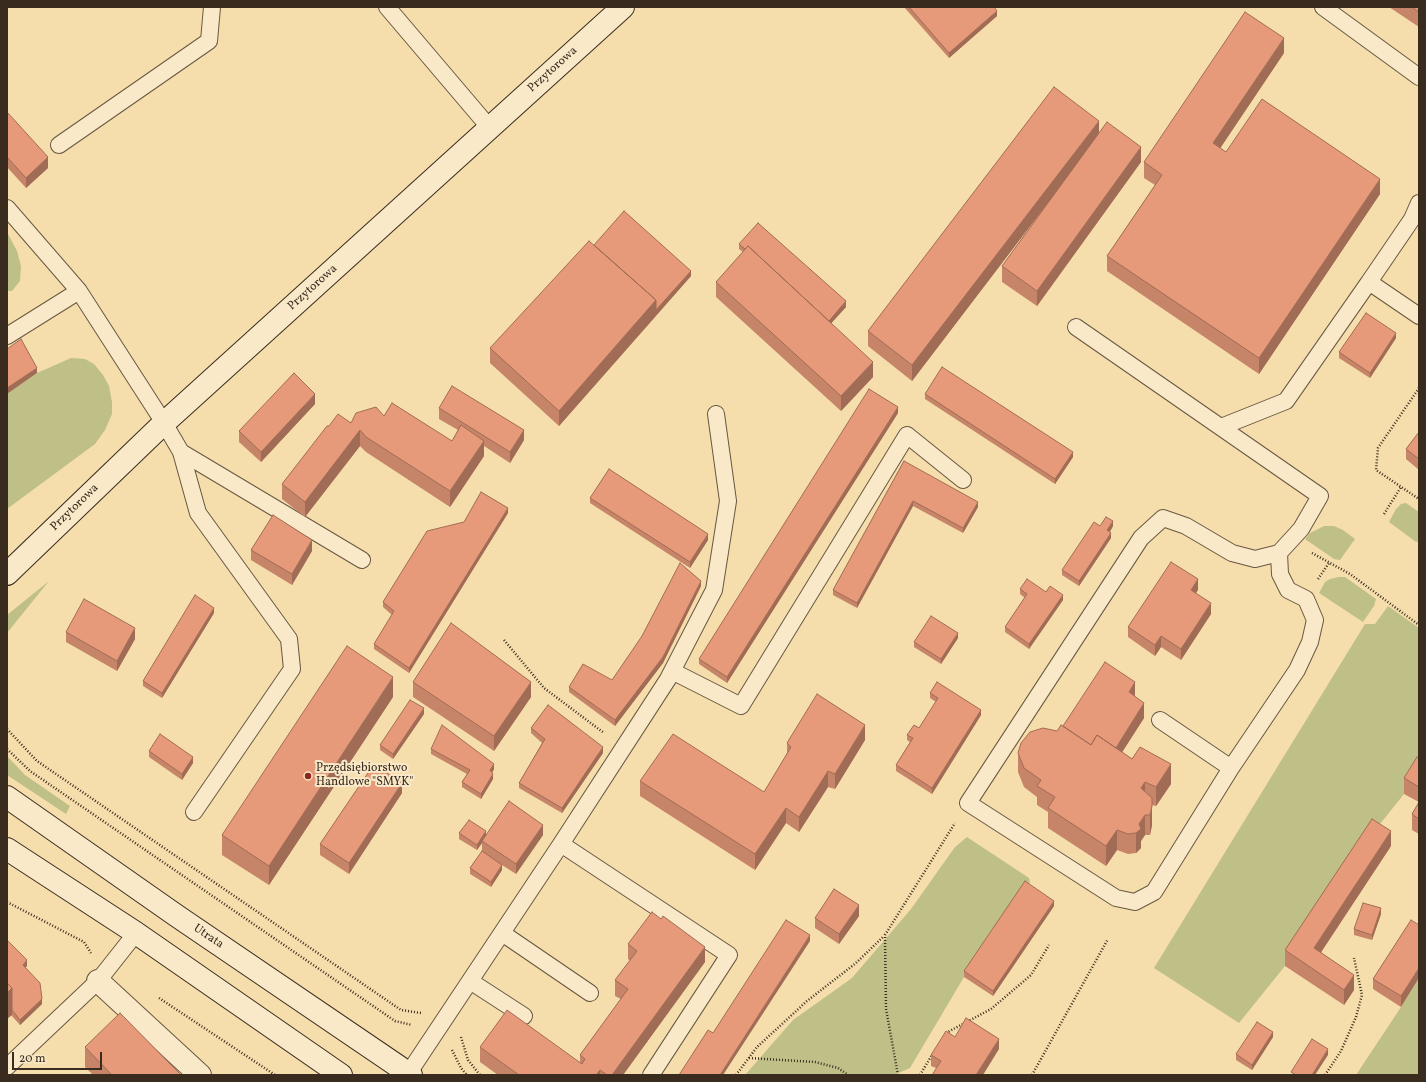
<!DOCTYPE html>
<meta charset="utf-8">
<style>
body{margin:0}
#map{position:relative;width:1426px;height:1082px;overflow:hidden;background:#f6ddac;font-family:Vollkorn,serif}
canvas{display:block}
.frame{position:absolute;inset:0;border:8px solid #392c1f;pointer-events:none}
.scale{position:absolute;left:12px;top:1052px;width:90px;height:18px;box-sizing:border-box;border:2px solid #392c1f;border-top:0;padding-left:5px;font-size:12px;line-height:14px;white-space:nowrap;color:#392c1f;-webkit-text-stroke:3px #f9e9c9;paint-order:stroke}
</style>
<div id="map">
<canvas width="1426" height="1082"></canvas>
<div class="frame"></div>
<div class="scale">20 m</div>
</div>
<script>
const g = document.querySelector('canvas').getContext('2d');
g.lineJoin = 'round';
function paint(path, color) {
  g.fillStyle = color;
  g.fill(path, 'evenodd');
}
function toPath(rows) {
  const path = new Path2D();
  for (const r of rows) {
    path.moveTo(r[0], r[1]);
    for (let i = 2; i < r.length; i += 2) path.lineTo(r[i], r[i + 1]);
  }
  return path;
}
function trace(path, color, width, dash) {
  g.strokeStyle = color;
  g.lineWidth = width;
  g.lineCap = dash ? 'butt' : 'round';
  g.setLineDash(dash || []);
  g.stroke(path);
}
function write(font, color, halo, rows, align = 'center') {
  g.font = font + ' Vollkorn,serif';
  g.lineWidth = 4;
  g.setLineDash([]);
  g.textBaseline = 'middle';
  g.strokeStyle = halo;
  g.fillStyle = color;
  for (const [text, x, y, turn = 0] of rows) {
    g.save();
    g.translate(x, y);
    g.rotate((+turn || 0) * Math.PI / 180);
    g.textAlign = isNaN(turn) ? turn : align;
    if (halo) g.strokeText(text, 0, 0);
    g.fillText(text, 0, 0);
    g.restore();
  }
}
paint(toPath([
 [7,232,17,251,21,266,20,281,12,291,7,291],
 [71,358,85,359,94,364,103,375,109,386,112,402,112,414,105,430,95,444,7,509,7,394,37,373],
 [1406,503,1419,512,1419,541,1416,542,1389,522,1396,509,1401,504],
 [1324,526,1334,526,1343,530,1355,539,1340,560,1334,559,1305,539,1310,533],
 [1339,577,1345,577,1376,599,1374,606,1363,622,1319,593,1325,582,1330,579],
 [49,581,7,633,7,615],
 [1388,606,1419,628,1419,774,1416,772,1404,794,1372,834,1285,966,1239,1023,1154,968,1365,624,1375,624],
 [7,756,25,775,70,806,66,814,7,775],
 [967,837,1029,878,1030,883,1025,887,964,977,910,1068,894,1075,745,1075,793,1020,852,978,911,909,955,847],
 [1419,978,1419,1075,1356,1075,1401,1007]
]), '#bfc087');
const lane = toPath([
 [387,7,489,127],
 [1323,7,1419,77],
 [59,145,209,41,212,7],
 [7,208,79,291,164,423,181,452,362,560],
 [1369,282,1412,219,1419,203],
 [1076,327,1320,496,1301,529,1279,553,1255,559,1232,553,1186,526,1163,518,1141,538,968,803,1116,898,1135,902,1154,892,1231,768,1297,670,1310,642,1315,620,1306,599,1288,590,1280,574,1279,553],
 [7,336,79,291],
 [1221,427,1286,401,1369,282,1419,316],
 [181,452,198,513,289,639,292,669,194,812],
 [672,671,741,706,907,435,963,480],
 [1160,720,1231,768],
 [561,844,729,955,651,1075],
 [502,933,590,993],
 [470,981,524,1016],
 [7,1067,98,981,136,933],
 [408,1074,561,844,668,679,714,590,728,501,716,414]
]);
const street = toPath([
 [98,981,200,1075]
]);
const secondary = toPath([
 [7,574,164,423,623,7],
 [7,797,177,916,411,1075],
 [7,849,136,933,341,1075]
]);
trace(lane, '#685842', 18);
trace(street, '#685842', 24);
trace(secondary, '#392c1f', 24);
trace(toPath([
 [1419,388,1378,448,1376,470,1419,499],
 [1384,514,1401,487],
 [1312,553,1350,574,1419,625],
 [1318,579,1329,563],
 [504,640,544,688,604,733],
 [7,729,37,761,401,1010,421,1013],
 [7,749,30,771,395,1021,412,1025],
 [7,902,84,942,91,953],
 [159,998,275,1075],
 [946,1033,991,1009,1031,975,1049,945],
 [461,1037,468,1060,480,1075],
 [452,1050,461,1068,467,1075],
 [749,1058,815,1062,838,1068,848,1075],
 [736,1075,757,1047,807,1001,856,963,884,936],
 [898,1075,886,1009,885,935,955,823],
 [920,1075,932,1055],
 [1032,1075,1108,939],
 [1325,1075,1341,1051,1356,1017,1362,995,1354,958]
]), '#392c1f', 2.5, [1, 2]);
trace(lane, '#f9e9c9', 16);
trace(street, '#f9e9c9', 22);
trace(secondary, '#f9e9c9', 22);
paint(toPath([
 [904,7,994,7,997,16,949,58],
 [1389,7,1419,7,1419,27],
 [1284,53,1220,148,1226,152,1380,194,1259,374,1107,271,1107,256,1155,185,1144,178,1144,162],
 [7,112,48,168,26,188,7,167],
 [1099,133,1141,162,1037,306,1002,282,1002,266,1052,197,912,381,868,346,868,331],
 [739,244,846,307,831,323,873,377,841,411,716,297,716,282,743,252,739,249],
 [594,245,691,276,559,426,490,363,490,348],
 [1396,338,1370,378,1339,358,1339,352],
 [925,394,1073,457,1055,484,925,399],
 [315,404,261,462,239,442,239,431],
 [439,408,524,440,510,463,484,446,484,456,450,507,366,452,360,446,305,517,282,499,282,484,329,426,351,423,384,416,452,441,458,430,439,419],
 [898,413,727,683,699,664,699,659],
 [1419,432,1419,470,1406,459,1406,449],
 [904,461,978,507,963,533,913,506,857,608,833,595,833,590],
 [590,498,708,540,690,568,590,503],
 [508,513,409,673,374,649,374,644,392,615,383,607,383,602],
 [1100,526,1113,526,1110,532,1111,538,1079,586,1062,575,1062,570],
 [251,550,312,551,292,585,251,560],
 [701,586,663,663,615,726,569,692,569,687,612,680],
 [1020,589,1046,592,1063,600,1029,649,1005,632,1005,627,1025,598,1020,594],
 [1198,590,1196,593,1211,614,1181,660,1161,647,1155,656,1128,637,1128,627],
 [214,613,162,698,143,686,143,681],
 [66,632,135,639,117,671,66,642],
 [958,638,941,664,914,647,914,642],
 [413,682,531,697,494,751,413,697],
 [930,693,981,715,932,794,896,771,896,765,910,742,907,740,907,735,919,728,936,702,930,698],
 [393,697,269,885,222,855,222,835],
 [1135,697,1144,718,1122,752,1171,784,1156,806,1152,805,1152,825,1150,835,1145,835,1141,841,1141,848,1136,853,1128,854,1117,850,1106,866,1048,828,1048,812,1037,805,1037,797,1024,787,1018,772,1018,753,1057,731,1063,726],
 [424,714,393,759,380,750,380,745],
 [531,728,603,753,562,813,519,788,519,783,542,743,531,733],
 [865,740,835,789,828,787,799,832,786,823,755,870,640,796,640,781,764,792,787,754,787,743],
 [431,749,494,769,492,773,493,779,481,799,462,787,462,782,467,774,431,754],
 [149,751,193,763,182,780,149,757],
 [1419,758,1419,834,1412,830,1412,814,1419,802,1404,794,1404,778],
 [402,793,349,874,320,855,320,844],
 [459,833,486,834,543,835,516,874,502,865,502,870,491,887,470,874,470,868,482,851,482,843,477,850,459,839],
 [1391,846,1321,952,1354,990,1344,1005,1285,966,1285,950],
 [1054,906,993,996,964,977,964,971],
 [1381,914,1372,940,1354,935,1354,929],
 [859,916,839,944,815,928,815,918],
 [1411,920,1401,1007,1373,989,1373,979],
 [7,940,27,966,25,968,42,1004,20,1025,11,1015],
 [628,944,705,962,623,1075,498,1075,480,1062,480,1047,580,1062,580,1055,621,999,615,996,615,980,630,961,628,959],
 [955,1037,999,1049,936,1068,931,1066,931,1055],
 [1273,1037,1252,1070,1236,1060,1236,1054],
 [85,1047,181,1075,93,1075,85,1067]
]), '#c68469');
paint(toPath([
 [997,11,997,16,949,58,949,53],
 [1284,38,1284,53,1213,159,1213,143],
 [1099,121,1099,136,912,381,912,365],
 [1141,147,1141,162,1037,306,1037,291],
 [48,157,48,168,26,188,26,178],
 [1380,179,1380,194,1259,374,1259,358],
 [691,271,691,276,559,426,559,411,656,300],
 [846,301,846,307,827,328,827,323],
 [1396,333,1396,338,1370,378,1370,373],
 [873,362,873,377,841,411,841,396],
 [37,368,37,373,7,394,7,388],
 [315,394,315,404,261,462,261,452],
 [898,407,898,413,727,683,727,677],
 [360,430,360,446,305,517,305,502],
 [524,430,524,440,510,463,510,452],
 [484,441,484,456,450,507,450,491],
 [1073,452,1073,457,1055,484,1055,479],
 [913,501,913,506,857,608,857,603],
 [978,502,978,507,963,533,963,528],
 [508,508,508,513,409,673,409,668],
 [1113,521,1113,526,1107,536,1107,530],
 [1111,533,1111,538,1079,586,1079,581],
 [708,534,708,540,690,568,690,562],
 [312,540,312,551,292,585,292,574],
 [1198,579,1198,590,1191,600,1191,590],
 [701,581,701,586,663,663,615,726,615,720],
 [1063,595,1063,600,1029,649,1029,644],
 [1211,603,1211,614,1181,660,1181,649],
 [214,608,214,613,162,698,162,693],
 [135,628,135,639,117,671,117,661],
 [958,633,958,638,941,664,941,659],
 [1161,636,1161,647,1155,656,1155,645],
 [393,677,393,697,269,885,269,866],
 [531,682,531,697,494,751,494,736],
 [1135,682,1135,697,1129,692],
 [1144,703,1144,718,1114,765,1114,750],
 [424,708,424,714,393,759,393,754],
 [981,710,981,715,932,794,932,788],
 [865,725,865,740,835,789,835,774],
 [603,747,603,753,562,813,562,808],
 [193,757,193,763,182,780,182,774],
 [494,764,494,769,490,776,490,770],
 [1171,764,1171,784,1156,806,1156,787],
 [828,771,828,787,799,832,799,817],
 [493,774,493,779,481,799,481,794],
 [1145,782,1145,802,1141,788],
 [402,783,402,793,349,874,349,863],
 [1152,806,1152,825,1150,835,1150,815],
 [786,808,786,823,755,870,755,854],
 [1145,815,1145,835,1141,841,1141,848,1136,853,1136,833,1139,824],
 [543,825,543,835,516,874,516,864],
 [1117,830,1117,850,1106,866,1106,846],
 [486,831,486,837,482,841,482,843,477,850,477,845],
 [1391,831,1391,846,1314,963,1314,948],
 [502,865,502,870,491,887,491,882],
 [1054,901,1054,906,993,996,993,991],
 [859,905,859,916,839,944,839,934],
 [1381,908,1381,914,1372,940,1372,935],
 [810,935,810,941,723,1075,720,1075],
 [705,947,705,962,623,1075,612,1075],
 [27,960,27,966,23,970,23,965],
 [1419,968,1419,978,1401,1007,1401,996],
 [1354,975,1354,990,1344,1005,1344,990],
 [12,988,12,1015,7,1019,7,993],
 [42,999,42,1004,20,1025,20,1020],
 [1273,1032,1273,1037,1252,1070,1252,1065],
 [999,1039,999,1049,983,1075,976,1075],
 [1328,1049,1328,1055,1315,1075,1312,1075],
 [600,1070,600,1075,597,1075,597,1074]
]), '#a16c55');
const building = toPath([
 [909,7,994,7,997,11,949,53,909,7],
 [1412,7,1419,7,1419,12,1412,7],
 [1245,12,1284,38,1213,143,1226,152,1262,99,1380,179,1259,358,1107,256,1162,175,1144,162,1245,12],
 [1054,87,1099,121,912,365,868,331,1054,87],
 [7,112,48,157,26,178,7,157,7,112],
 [1107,122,1141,147,1037,291,1002,266,1107,122],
 [624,211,691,271,656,310,656,300,594,245,624,211],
 [758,223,846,301,829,321,748,246,745,249,739,244,758,223],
 [589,241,656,300,559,411,490,348,589,241],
 [748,246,873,362,841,396,716,282,748,246],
 [1366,313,1396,333,1370,373,1339,352,1366,313],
 [21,339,37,368,7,388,7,349,21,339],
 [942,367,1073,452,1055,479,925,394,942,367],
 [294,373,315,394,261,452,239,431,294,373],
 [452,386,524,430,510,452,439,408,452,386],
 [869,389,898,407,727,677,699,659,869,389],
 [392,403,452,441,461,425,484,441,450,491,366,437,360,430,305,502,282,484,327,426,329,426,338,414,351,423,356,413,376,407,384,416,392,403],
 [1419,432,1419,459,1406,449,1419,432],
 [904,461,978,502,963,528,913,501,857,603,833,590,904,461],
 [609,469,708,534,690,562,590,498,609,469],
 [481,492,508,508,409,668,374,644,394,611,383,602,427,531,464,522,481,492],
 [273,515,312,540,292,574,251,550,273,515],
 [1106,517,1113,521,1107,530,1111,533,1079,581,1062,570,1094,522,1100,526,1106,517],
 [1171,562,1198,579,1191,590,1211,603,1181,649,1161,636,1155,645,1128,627,1171,562],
 [680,563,701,581,663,657,615,720,569,687,583,664,612,680,642,636,680,563],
 [1027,579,1046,592,1050,586,1063,595,1029,644,1005,627,1027,594,1020,589,1027,579],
 [195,595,214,608,162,693,143,681,195,595],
 [84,599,135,628,117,661,66,632,84,599],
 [931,616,958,633,941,659,914,642,931,616],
 [451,623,531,682,494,736,413,682,451,623],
 [347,646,393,677,269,866,222,835,347,646],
 [1105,662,1135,682,1129,692,1144,703,1116,748,1097,735,1091,745,1063,726,1105,662],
 [937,682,981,710,932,788,896,765,913,738,907,735,914,725,919,728,938,698,930,693,937,682],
 [817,694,865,725,835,774,828,771,799,817,786,808,755,854,640,781,673,734,764,792,791,747,787,743,817,694],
 [410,700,424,708,393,754,380,745,410,700],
 [548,705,603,747,562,808,519,783,545,739,531,728,548,705],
 [442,725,494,764,490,770,493,774,481,794,462,782,470,770,431,749,442,725],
 [1061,725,1091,745,1097,735,1132,759,1140,747,1171,764,1156,787,1145,782,1141,788,1152,798,1152,806,1150,815,1145,815,1139,824,1141,829,1136,833,1128,834,1117,830,1106,846,1048,808,1055,797,1037,786,1041,780,1024,768,1018,753,1021,743,1030,732,1043,728,1057,731,1061,725],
 [160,734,193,757,182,774,149,751,160,734],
 [1417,757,1419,758,1419,787,1404,778,1417,757],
 [374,764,402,783,349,863,320,844,374,764],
 [509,801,543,825,516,864,482,841,509,801],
 [1419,802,1419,819,1412,814,1419,802],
 [1372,819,1391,831,1314,948,1354,975,1344,990,1285,950,1372,819],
 [469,820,486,831,477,845,459,833,469,820],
 [482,851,502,865,491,882,470,868,482,851],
 [1025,881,1054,901,993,991,964,971,1025,881],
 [834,889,859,905,839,934,815,918,834,889],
 [1363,903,1381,908,1372,935,1354,929,1363,903],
 [652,912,661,919,663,916,705,947,612,1075,607,1075,600,1070,597,1074,598,1075,519,1075,480,1047,507,1010,582,1064,585,1059,580,1055,628,989,615,980,637,951,628,944,652,912],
 [786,920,810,935,720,1075,679,1075,708,1030,713,1033,786,920],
 [1411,920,1419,925,1419,968,1401,996,1373,979,1411,920],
 [7,940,27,960,23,965,40,983,42,999,20,1020,12,1010,12,988,7,983,7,940],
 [7,983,12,988,7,993,7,983],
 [120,1013,181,1075,112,1075,85,1047,120,1013],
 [966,1018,999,1039,976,1075,932,1075,941,1061,931,1055,946,1031,955,1037,966,1018],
 [1257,1022,1273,1032,1252,1065,1236,1054,1257,1022],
 [1312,1039,1328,1049,1312,1075,1296,1075,1291,1072,1312,1039]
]);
paint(building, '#e69a7a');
trace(building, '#a16c55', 1);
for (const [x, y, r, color] of [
 [308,776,4,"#8f2418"]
]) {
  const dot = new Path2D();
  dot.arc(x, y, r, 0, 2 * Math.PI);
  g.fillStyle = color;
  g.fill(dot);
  trace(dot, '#f9e9c9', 1.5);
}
write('12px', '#392c1f', '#f9e9c9', [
 ["Przytorowa",553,70,-42],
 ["Przytorowa",313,288,-42],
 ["Przytorowa",75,508,-44],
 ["Utrata",208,937,34]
]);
write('12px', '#392c1f', '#f9e9c9', [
 ["Przędsiębiorstwo",316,769],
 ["Handlowe \"SMYK\"",316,783]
], 'left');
</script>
